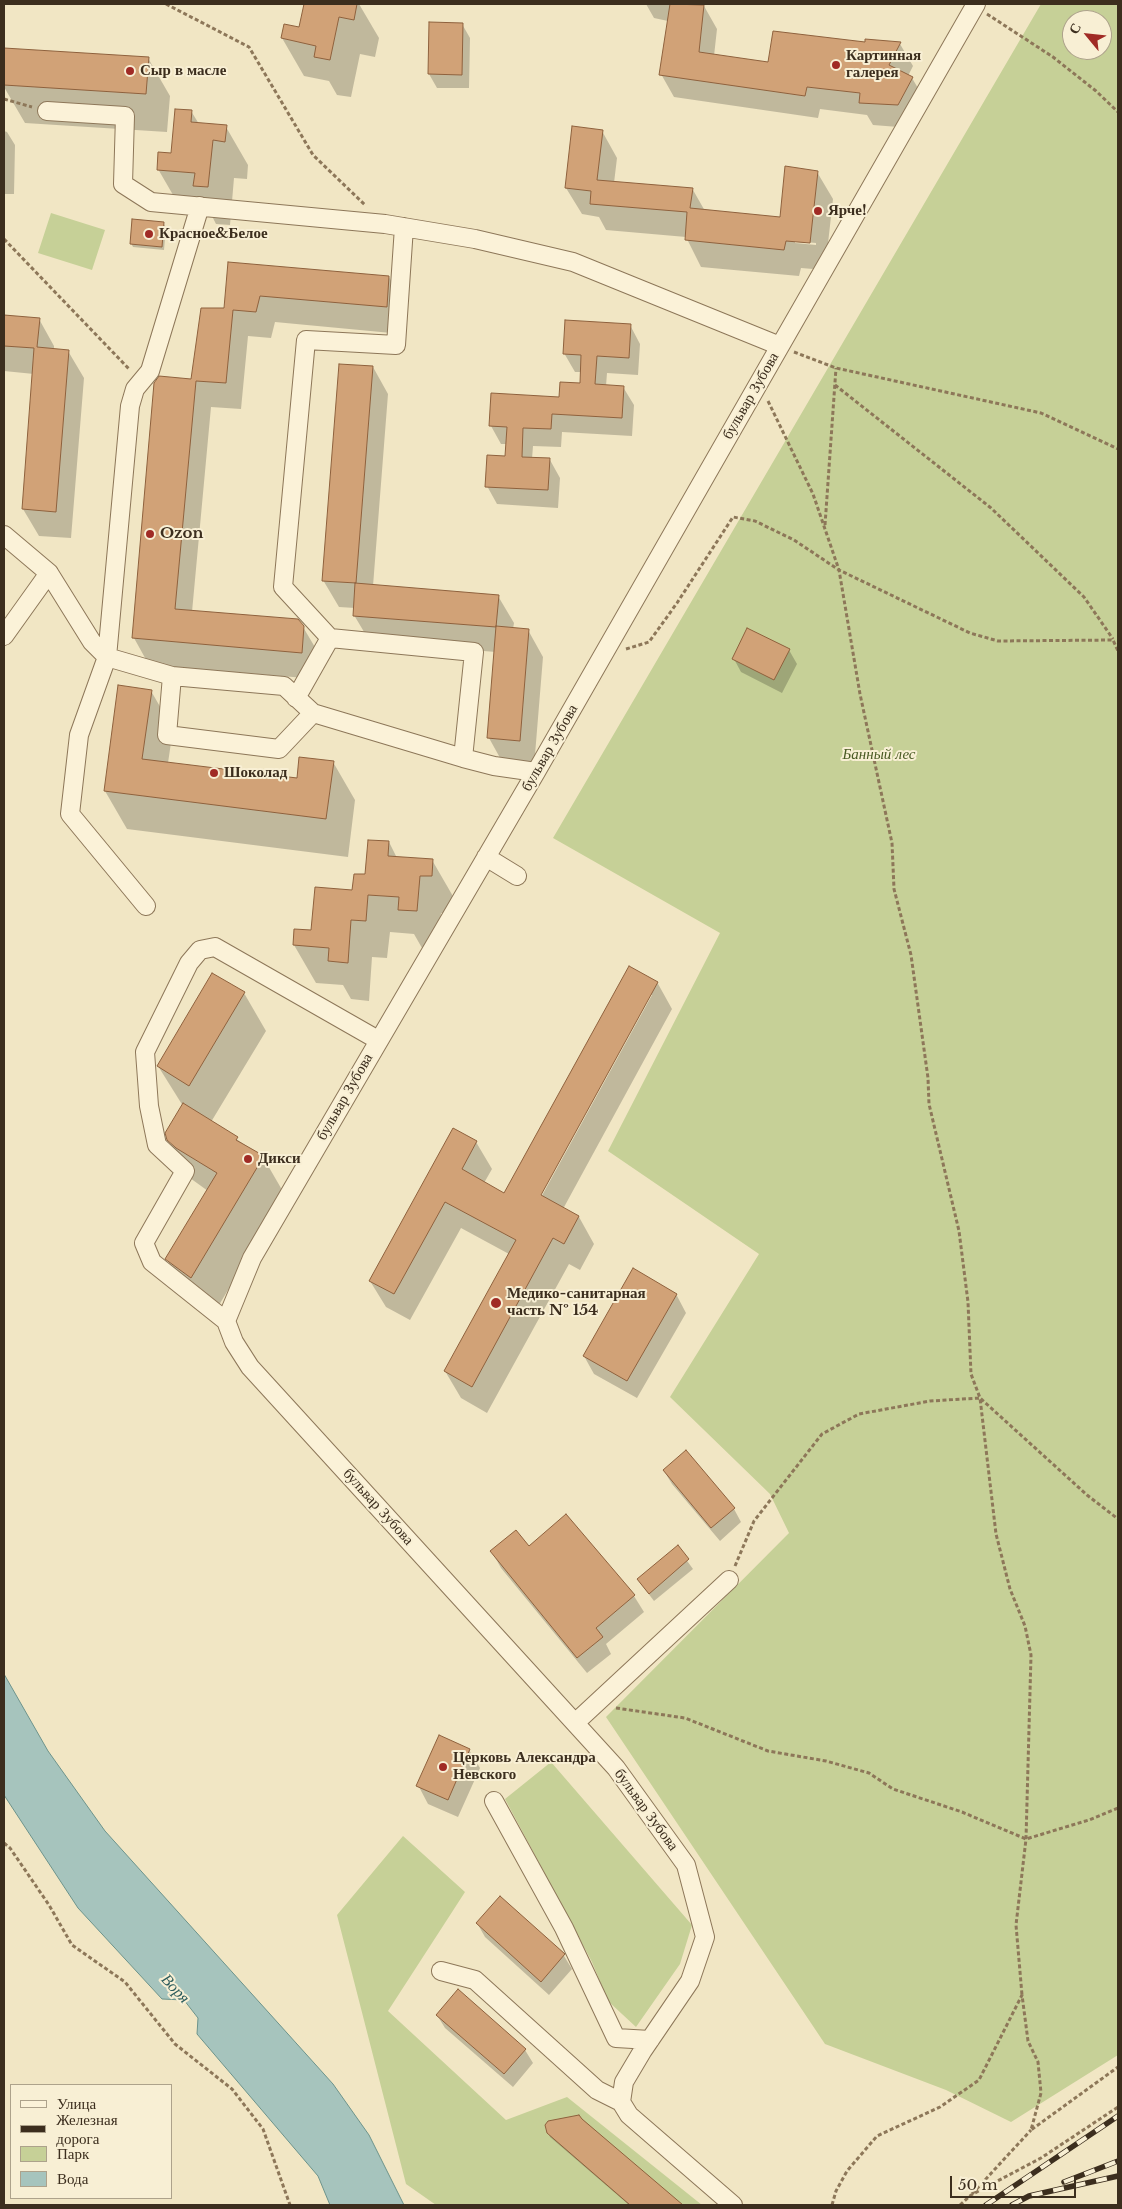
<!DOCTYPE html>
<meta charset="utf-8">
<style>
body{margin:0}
#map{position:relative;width:1122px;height:2209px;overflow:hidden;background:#f1e6c4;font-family:"Libre Baskerville",serif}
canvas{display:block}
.frame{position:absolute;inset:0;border:5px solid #3c2e1e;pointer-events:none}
.legend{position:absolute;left:10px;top:2084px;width:162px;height:115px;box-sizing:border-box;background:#f8efd4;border:1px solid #ada28b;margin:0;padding:6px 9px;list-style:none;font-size:15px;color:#3c2e1e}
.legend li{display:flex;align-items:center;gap:10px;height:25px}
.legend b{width:25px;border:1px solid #ada28b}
.north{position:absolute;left:1062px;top:10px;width:50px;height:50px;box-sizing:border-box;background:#f8efd4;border:1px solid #ada28b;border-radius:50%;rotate:298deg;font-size:14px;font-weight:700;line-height:20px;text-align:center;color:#3c2e1e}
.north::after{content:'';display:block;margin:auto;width:18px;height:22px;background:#a02b25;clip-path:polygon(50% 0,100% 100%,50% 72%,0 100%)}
.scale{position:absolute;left:950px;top:2176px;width:126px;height:22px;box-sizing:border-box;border:2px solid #3c2e1e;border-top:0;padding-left:6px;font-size:15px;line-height:18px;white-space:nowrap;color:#3c2e1e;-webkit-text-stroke:4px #f8efd4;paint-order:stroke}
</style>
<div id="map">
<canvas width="1122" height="2209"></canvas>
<div class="frame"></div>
<ul class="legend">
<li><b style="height:6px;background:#fbf2d8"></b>Улица</li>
<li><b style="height:6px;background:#3c2e1e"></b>Железная дорога</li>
<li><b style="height:14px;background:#c6d097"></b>Парк</li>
<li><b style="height:14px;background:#a6c4bd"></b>Вода</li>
</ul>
<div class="north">С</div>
<div class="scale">50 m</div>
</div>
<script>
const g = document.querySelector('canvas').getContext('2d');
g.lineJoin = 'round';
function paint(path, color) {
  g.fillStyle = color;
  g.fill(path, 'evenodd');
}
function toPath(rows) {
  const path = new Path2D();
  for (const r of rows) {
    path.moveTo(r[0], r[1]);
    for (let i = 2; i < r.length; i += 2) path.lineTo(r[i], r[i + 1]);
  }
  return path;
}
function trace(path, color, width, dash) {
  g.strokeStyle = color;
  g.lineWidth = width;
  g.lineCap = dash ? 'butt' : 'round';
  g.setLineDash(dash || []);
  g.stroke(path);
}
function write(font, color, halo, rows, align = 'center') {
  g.font = font + ' "Libre Baskerville",serif';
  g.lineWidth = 4;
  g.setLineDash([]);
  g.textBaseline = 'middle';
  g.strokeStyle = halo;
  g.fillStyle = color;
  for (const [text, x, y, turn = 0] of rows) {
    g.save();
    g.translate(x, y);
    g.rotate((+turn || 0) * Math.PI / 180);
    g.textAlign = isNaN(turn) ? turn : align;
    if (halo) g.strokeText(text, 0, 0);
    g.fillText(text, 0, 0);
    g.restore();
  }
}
paint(toPath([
 [1041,4,1118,4,1118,2055,1011,2122,946,2090,825,2044,606,1717,789,1533,770,1494,670,1397,759,1254,608,1151,720,933,553,838],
 [1072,20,1102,20,1102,50,1072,50],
 [51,213,105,230,92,270,38,253],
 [551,1762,692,1925,680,1964,636,2027,608,2001,592,1962,505,1799],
 [403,1836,465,1892,388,2011,506,2120,567,2097,702,2205,436,2205,406,2184,337,1915]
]), '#c6d097');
const water = toPath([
 [4,1674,48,1751,105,1831,333,2084,369,2135,404,2205,330,2205,318,2176,197,2034,198,2018,184,2000,162,1999,78,1908,4,1795,4,1674]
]);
paint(water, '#a6c4bd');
trace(water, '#6c938b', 1);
paint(toPath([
 [305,4,359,4,379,38,375,57,360,54,351,97,337,95,329,81,304,76,282,38,300,29],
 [646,4,687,4,704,6,717,29,714,56,769,63,866,44,900,44,913,66,908,76,912,78,925,100,911,128,873,125,867,115,820,109,818,118,674,97,661,74,668,21,654,18],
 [431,23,462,24,470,38,469,88,437,88,429,74],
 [5,49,148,58,170,96,167,132,25,123,4,87],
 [191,111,199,124,226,127,248,165,247,179,234,178,230,225,216,224,209,210,180,207,158,169,172,154],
 [4,131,7,132,15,145,14,194,4,194],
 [602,131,617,158,614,183,693,190,705,211,781,219,817,172,833,199,825,270,801,268,799,276,701,267,686,237,606,230,599,217,582,214,566,188],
 [795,241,816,243,816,245,795,243],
 [163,223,166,227,164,250,133,247,131,243],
 [229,264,389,277,404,304,402,334,275,322,271,338,248,336,241,409,211,407,192,612,303,627,319,654,317,679,149,665,134,638,192,380,225,310],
 [4,317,39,319,54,346,54,350,68,351,84,378,71,538,39,536,23,509,34,374,4,371],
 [630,325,640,344,638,375,607,373,606,386,623,387,634,405,632,436,562,432,561,447,533,446,532,459,550,460,560,478,558,508,497,504,487,486,506,457,507,444,501,444,491,426,560,398,581,384,582,372,575,372,564,353],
 [373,367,388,394,373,586,498,596,514,623,513,629,528,630,543,657,534,767,504,765,489,738,496,652,370,642,354,615,355,608,339,607,323,580],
 [789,650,797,664,782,693,741,672,734,659],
 [151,691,173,729,168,763,298,780,333,762,355,800,348,857,127,829,105,791],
 [389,842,397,858,432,860,454,898,453,914,441,913,438,949,422,948,414,934,390,932,387,958,372,957,369,1001,351,999,343,985,316,983,294,945,312,931,354,891],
 [657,982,672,1009,563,1209,579,1217,594,1244,580,1270,569,1264,487,1413,461,1398,445,1371,509,1254,461,1228,410,1320,386,1307,370,1281,476,1142,492,1169,484,1183,505,1194],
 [649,995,652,995,539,1201,537,1200],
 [244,993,266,1031,211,1122,263,1157,285,1195,213,1315,189,1297,167,1259,208,1191,190,1178,168,1139,183,1106,158,1066],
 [676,1294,686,1313,637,1398,594,1374,584,1356],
 [664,1471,734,1509,741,1522,720,1541,672,1484],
 [566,1516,634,1596,644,1612,606,1644,611,1654,587,1673,501,1568,492,1552,529,1548],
 [677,1547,693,1569,654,1601,638,1580],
 [469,1750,480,1768,458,1817,428,1804,418,1785],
 [500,1898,564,1956,572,1969,549,1995,485,1937,477,1923],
 [437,2015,525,2050,533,2063,513,2087,445,2028],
 [579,2117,681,2205,629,2205,550,2137,548,2132]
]), '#0003');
const building = toPath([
 [304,4,357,4,354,20,339,17,330,60,314,57,316,46,281,38,284,24,299,27,304,4],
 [670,4,704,5,699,52,768,62,773,31,865,42,865,39,901,42,889,65,913,77,898,105,859,103,860,93,807,87,805,96,659,75,670,4],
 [429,22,463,23,462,75,428,74,429,22],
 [4,48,149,57,146,94,4,85,4,48],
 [175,109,192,110,191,122,227,125,225,142,213,140,208,187,193,186,195,173,157,170,158,152,171,153,175,109],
 [572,126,603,130,597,180,693,188,690,208,780,217,785,166,818,171,810,243,786,241,784,250,685,240,687,212,590,204,591,191,565,188,572,126],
 [132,219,164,222,162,247,130,244,132,219],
 [228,262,389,276,387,307,260,296,256,312,233,310,226,383,196,381,175,609,298,619,304,626,302,653,132,638,154,383,159,376,191,379,201,308,224,308,228,262],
 [4,315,40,318,37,347,69,350,56,512,22,509,34,348,4,346,4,315],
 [565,320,631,324,629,358,597,356,595,384,624,386,622,418,552,414,551,429,523,428,522,457,550,458,548,490,485,487,487,455,505,456,507,427,489,426,491,393,559,397,560,382,580,383,581,355,563,354,565,320],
 [339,364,373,366,356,583,322,581,339,364],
 [355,583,499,595,496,627,353,616,355,583],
 [496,626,529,629,520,741,487,738,496,626],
 [747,628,790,649,774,680,732,659,747,628],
 [118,685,152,690,142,759,297,778,299,757,334,761,326,819,104,791,118,685],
 [368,840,389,841,388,856,433,859,432,876,420,876,417,911,398,910,399,897,368,895,366,921,351,920,348,963,328,961,329,948,293,945,294,929,311,930,315,887,352,890,354,874,365,874,368,840],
 [629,966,658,982,541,1195,579,1216,564,1244,553,1238,472,1387,444,1371,516,1240,445,1202,394,1294,369,1281,453,1128,477,1141,462,1169,504,1193,629,966],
 [212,973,245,992,189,1086,157,1066,212,973],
 [183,1103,238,1137,236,1140,264,1156,191,1278,165,1259,217,1173,176,1148,167,1140,165,1133,183,1103],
 [633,1268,677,1294,627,1381,583,1356,633,1268],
 [686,1450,735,1508,711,1528,663,1470,686,1450],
 [566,1514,635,1595,596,1628,603,1637,577,1658,490,1551,516,1530,529,1546,566,1514],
 [678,1545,689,1559,649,1594,637,1579,678,1545],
 [439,1735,470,1749,448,1800,416,1786,439,1735],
 [500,1896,565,1954,541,1982,476,1923,500,1896],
 [458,1989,526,2049,504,2074,436,2015,458,1989],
 [579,2115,582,2119,683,2205,630,2205,547,2133,545,2125,548,2121,579,2115]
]);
paint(building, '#d1a277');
trace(building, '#8e613d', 1);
const minor = toPath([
 [47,111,125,116,123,184,151,202,385,224,475,239,573,262,780,346],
 [4,535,49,573,92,642,107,657,172,676,284,686,313,713,463,758,494,766,536,772],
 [4,636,49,573],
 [330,638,283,587,306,340,396,345,404,227],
 [172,676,167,735,279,749,313,713],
 [296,698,330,638,474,652,463,758],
 [486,857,517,876],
 [146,906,70,814,79,735,107,657,130,406,135,389,150,371,200,206],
 [226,1321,152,1262,144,1243,185,1171,157,1145,149,1106,145,1052,189,963,200,950,215,947,378,1040],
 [575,1723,729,1580],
 [494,1801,564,1928,616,2038,650,2040],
 [441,1971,475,1980,597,2090,621,2102],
 [733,2205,629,2115,621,2102,624,2082,643,2050,690,1981,705,1937,686,1865,616,1768,250,1367,234,1342,226,1321,252,1258,536,772,976,4]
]);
trace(minor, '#8d7759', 20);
trace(toPath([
 [166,4,249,47,313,155,365,205],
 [987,14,1053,57,1096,91,1118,112],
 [4,99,32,107],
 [4,239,130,370],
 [794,352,836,368,1041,413,1118,449],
 [835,385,991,508,1084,597,1113,639],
 [768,401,813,494,839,570,860,694,892,843,894,889,911,955,928,1078,929,1104,959,1231,968,1302,971,1374,980,1398,1087,1495,1118,1519],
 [825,525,836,368],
 [626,649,649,642,677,603,733,517,755,521,794,540,839,570,970,633,998,641,1113,640,1118,651],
 [735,1566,754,1521,822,1434,859,1414,930,1401,980,1398,996,1534,1010,1589,1025,1626,1031,1655,1026,1839,1016,1925,1022,1995],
 [616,1708,685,1718,768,1751,826,1761,869,1773,893,1789,962,1812,1026,1839,1089,1820,1118,1808],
 [4,1843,10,1848,49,1905,72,1945,125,1982,175,2044,232,2089,263,2129,290,2205],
 [972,2194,1031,2130],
 [832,2205,836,2191,847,2171,877,2136,940,2107,979,2080,1022,1995,1028,2041,1038,2062,1041,2093,1031,2130,1118,2067],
 [960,2205,971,2195,1041,2158,1118,2107]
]), '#8d7759', 3, [4, 2.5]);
trace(minor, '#fbf2d8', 18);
const rail = toPath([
 [1064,2182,1118,2161],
 [986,2205,1118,2116],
 [1012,2205,1029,2196,1118,2176]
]);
trace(rail, '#3c2e1e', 5.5);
trace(rail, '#f8efd4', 4, [11]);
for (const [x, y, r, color] of [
 [836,65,5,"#a02b25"],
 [130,71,5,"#a02b25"],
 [818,211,5,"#a02b25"],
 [149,234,5,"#a02b25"],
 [150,534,5,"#a02b25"],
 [214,773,5,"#a02b25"],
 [248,1159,5,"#a02b25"],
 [496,1303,6,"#a02b25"],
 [443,1767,5,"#a02b25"]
]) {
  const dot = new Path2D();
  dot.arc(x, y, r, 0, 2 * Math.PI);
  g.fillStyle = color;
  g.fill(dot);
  trace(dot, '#f8efd4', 2);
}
write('bold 15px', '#3c2e1e', '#f8efd4', [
 ["Картинная",846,56],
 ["галерея",846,73],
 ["Сыр в масле",140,71],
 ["Ярче!",828,211],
 ["Красное&Белое",159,234],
 ["Ozon",160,534],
 ["Шоколад",224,773],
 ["Дикси",258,1159],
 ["Медико-санитарная",507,1294],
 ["часть № 154",507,1311],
 ["Церковь Александра",453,1758],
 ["Невского",453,1775]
], 'left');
write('15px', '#3c2e1e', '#f8efd4', [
 ["бульвар Зубова",751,396,-60],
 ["бульвар Зубова",550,748,-60],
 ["бульвар Зубова",345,1097,-60],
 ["бульвар Зубова",378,1507,48],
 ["бульвар Зубова",646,1810,54]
]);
write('italic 15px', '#495a23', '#f8efd4', [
 ["Банный лес",879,755]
]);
write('italic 16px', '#2c5c5c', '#f8efd4', [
 ["Воря",175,1989,47]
]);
</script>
